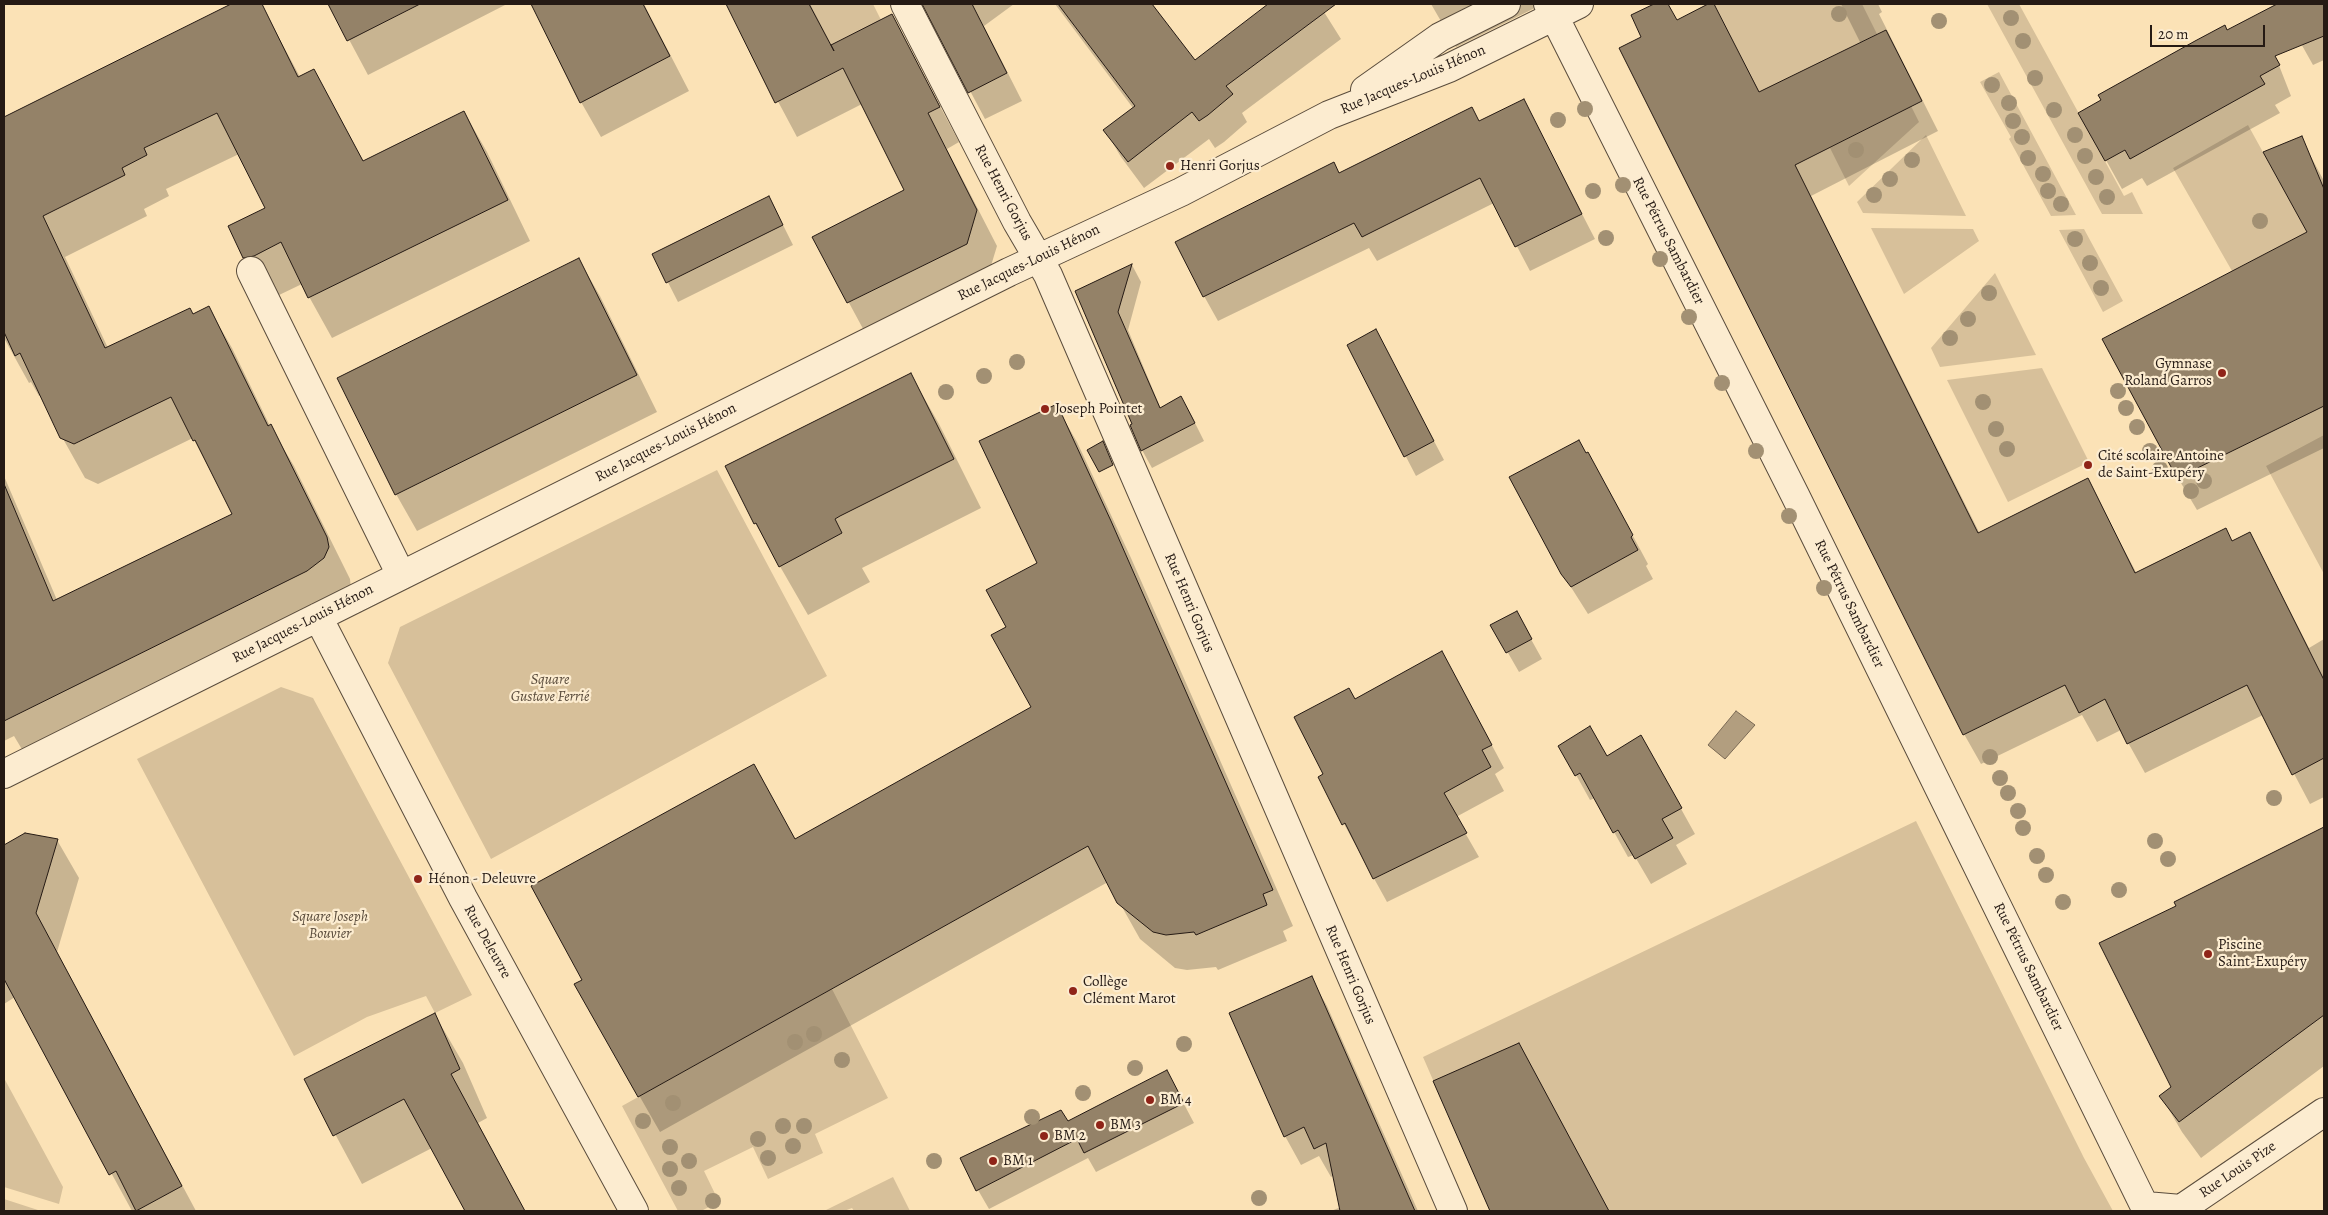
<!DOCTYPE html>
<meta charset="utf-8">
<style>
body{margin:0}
#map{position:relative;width:2328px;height:1215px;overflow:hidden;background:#fbe2b6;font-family:Alegreya,serif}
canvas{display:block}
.frame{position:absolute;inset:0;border:5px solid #251a14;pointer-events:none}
.scale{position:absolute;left:2150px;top:25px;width:115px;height:22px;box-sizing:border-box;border:2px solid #251a14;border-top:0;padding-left:6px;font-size:15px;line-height:18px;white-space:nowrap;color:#251a14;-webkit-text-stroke:4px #fcecd0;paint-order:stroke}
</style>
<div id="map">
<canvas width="2328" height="1215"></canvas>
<div class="frame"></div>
<div class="scale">20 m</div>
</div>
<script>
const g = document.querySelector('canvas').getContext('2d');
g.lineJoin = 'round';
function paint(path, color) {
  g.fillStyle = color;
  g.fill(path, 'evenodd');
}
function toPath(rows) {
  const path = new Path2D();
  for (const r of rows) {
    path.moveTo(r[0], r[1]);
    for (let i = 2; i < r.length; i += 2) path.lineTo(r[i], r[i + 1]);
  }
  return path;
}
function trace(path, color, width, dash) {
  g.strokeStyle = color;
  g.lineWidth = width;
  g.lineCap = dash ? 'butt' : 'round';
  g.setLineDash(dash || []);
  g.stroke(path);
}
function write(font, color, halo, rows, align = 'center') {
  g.font = font + ' Alegreya,serif';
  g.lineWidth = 4.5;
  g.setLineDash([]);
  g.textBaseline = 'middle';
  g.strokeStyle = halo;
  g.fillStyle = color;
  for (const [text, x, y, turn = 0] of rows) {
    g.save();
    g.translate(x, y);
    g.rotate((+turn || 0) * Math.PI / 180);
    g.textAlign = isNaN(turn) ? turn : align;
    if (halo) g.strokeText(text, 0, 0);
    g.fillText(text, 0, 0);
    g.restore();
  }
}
paint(toPath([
 [809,4,873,4,881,20,833,48],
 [1714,4,1862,4,1877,34,1759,93],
 [1987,4,2019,4,2124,196,2132,192,2143,214,2102,214],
 [1999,72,2076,215,2051,216,2009,139,2011,137,1980,82],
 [1911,106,1919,122,1849,186,1830,148],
 [2248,125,2307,232,2232,271,2173,168],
 [1926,135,1966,216,1863,213,1857,202],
 [1871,228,1973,229,1979,241,1904,294],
 [2084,229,2123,301,2103,312,2059,230],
 [1995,273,2036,355,1940,367,1931,348],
 [2042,368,2089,462,2008,502,1947,380],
 [2324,435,2324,574,2266,466],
 [717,470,827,676,491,859,388,663,400,627],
 [281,687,313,698,472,995,435,1013,426,996,367,1017,294,1056,137,759],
 [1916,821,2084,1158,2113,1211,1490,1211,1423,1057],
 [832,989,888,1098,815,1134,823,1153,768,1179,753,1147,704,1171,719,1202,701,1211,678,1211,622,1106],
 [4,1078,63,1187,59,1204,4,1187],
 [893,1177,910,1211,854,1211,852,1208,844,1211,824,1211],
 [4,1199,41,1211,4,1211]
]), '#d7c09a');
const water = toPath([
 [1736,711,1755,725,1725,759,1708,745,1736,711]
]);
paint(water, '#b29e7f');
trace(water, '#7a6954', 1);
paint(toPath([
 [234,4,261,4,300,77,314,71,364,162,464,112,487,152,530,241,332,338,302,284,277,296,268,298,244,257,267,209,239,154,166,189,169,196,144,209,147,216,65,257,108,348,209,308,232,348,270,426,294,466,350,579,351,588,29,761,14,736,4,741,4,627,23,618,6,580,4,581,4,476,57,600,233,514,193,438,98,484,85,478,62,437,41,395,39,396,31,382,29,383,4,338,4,118],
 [330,4,507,4,368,75],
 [532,4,644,4,689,91,601,137,581,102],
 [726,4,810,4,832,46,892,16,959,142,947,149,997,246,987,279,868,338,814,238,906,191,862,104,797,137],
 [924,4,1014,4,984,26,1022,101,985,119],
 [1055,4,1151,4,1195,62,1270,4,1319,4,1341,39,1242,113,1247,122,1224,142,1215,148,1209,139,1144,188,1121,157,1105,130,1133,108],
 [1431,4,1543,4,1456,47],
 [1657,4,1667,4,1677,21,1713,4,1760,93,1861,44,1841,4,1878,4,1882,12,1879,14,1938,131,1811,196,1980,534,2087,480,2137,574,2232,542,2250,533,2309,648,2324,639,2324,797,2310,804,2263,715,2145,773,2121,730,2097,742,2082,715,1981,764,1964,734,1632,16],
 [2281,4,2324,4,2324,60,2313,65,2290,24],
 [2227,32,2271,45,2291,96,2275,105,2280,113,2147,186,2142,178,2122,189,2080,113],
 [1523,100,1595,239,1530,271,1494,203,1377,261,1369,248,1218,321,1204,296,1339,174,1479,123],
 [2301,138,2324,181,2324,448,2197,510,2178,478,2309,233],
 [779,217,793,245,678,302,654,255],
 [579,260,600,296,657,412,417,531,396,494],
 [1132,265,1141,282,1128,330,1161,409,1191,415,1204,441,1152,468,1142,450,1134,425,1077,292],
 [1348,345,1386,350,1444,460,1416,476],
 [911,375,939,424,981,508,868,565,862,568,870,582,808,615,755,523],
 [1056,406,1077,442,1131,558,1293,926,1283,931,1287,941,1218,970,1216,967,1187,970,1175,968,1140,939,1108,882,660,1132,576,985,795,840,1033,708,1008,627,1038,563],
 [1604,482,1648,564,1646,566,1653,579,1588,614,1562,573],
 [1492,625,1527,632,1542,659,1519,672],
 [1455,676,1504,768,1495,774,1504,791,1456,817,1479,857,1387,902,1344,824,1325,774,1355,700],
 [1560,746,1606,758,1655,762,1695,834,1676,845,1687,864,1651,884,1634,855,1628,857,1595,798,1590,800],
 [2324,828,2324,1066,2201,1158,2182,1132,2161,1096,2172,1087,2178,906,2176,903],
 [25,834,57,840,79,878,57,952,196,1211,138,1211,137,1209,132,1211,15,997,4,1004,4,846],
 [1311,978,1327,1006,1418,1211,1331,1211,1341,1207,1334,1175,1331,1177,1319,1156,1301,1165,1285,1136],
 [435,1015,463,1063,487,1118,478,1123,525,1211,466,1211,432,1148,362,1184,306,1080],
 [1518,1044,1541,1085,1609,1211,1493,1211,1435,1081],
 [1167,1072,1194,1123,1096,1172,1088,1158,989,1209,978,1190,1068,1123]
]), '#0003');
const building = toPath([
 [231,4,262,4,298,77,314,69,363,161,464,111,508,200,308,298,281,242,254,256,243,258,228,226,265,208,217,113,144,148,147,155,122,168,125,175,43,216,105,348,190,308,193,314,209,306,268,426,271,424,327,537,329,547,324,558,307,571,4,721,4,484,53,601,232,514,195,440,193,441,171,397,74,444,60,438,20,353,15,356,4,332,4,117,231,4],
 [328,4,420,4,347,41,328,4],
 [531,4,643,4,670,56,580,103,531,4],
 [726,4,809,4,834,51,831,45,892,14,940,107,928,113,977,210,967,244,847,303,812,237,904,190,843,68,775,103,726,4],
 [922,4,972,4,1007,73,968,93,922,4],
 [1058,4,1152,4,1195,60,1268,4,1336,4,1226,86,1233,94,1208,115,1199,121,1192,112,1128,162,1103,130,1135,106,1058,4],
 [1654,4,1668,4,1677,20,1708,4,1714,4,1759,92,1886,30,1922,101,1795,165,1978,533,2088,478,2135,573,2226,528,2232,541,2250,532,2324,680,2324,758,2292,775,2247,685,2127,744,2105,699,2079,713,2065,685,1963,735,1619,48,1641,37,1631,15,1654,4],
 [2277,4,2324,4,2324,36,2275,56,2280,65,2260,76,2265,84,2130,159,2125,150,2105,161,2078,113,2101,100,2098,95,2195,41,2225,25,2227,30,2277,4],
 [1524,99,1582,214,1515,247,1480,178,1362,237,1354,223,1203,297,1175,242,1334,162,1339,173,1472,107,1479,121,1524,99],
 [2302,136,2324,189,2324,406,2177,478,2102,339,2307,232,2263,152,2302,136],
 [769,196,783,225,666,283,652,254,769,196],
 [579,258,637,375,395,495,337,378,579,258],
 [1132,264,1118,312,1160,408,1181,396,1195,423,1141,451,1130,425,1132,424,1075,291,1132,264],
 [1376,329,1434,441,1404,457,1347,345,1376,329],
 [911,373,954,459,840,516,835,519,842,533,779,567,756,523,754,524,725,466,911,373],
 [1057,404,1111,521,1273,890,1263,894,1267,905,1196,935,1194,932,1166,935,1153,932,1117,903,1088,846,638,1097,574,984,582,980,531,886,754,764,795,839,1031,707,991,635,1006,627,986,590,1037,563,979,441,1057,404],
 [1579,440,1586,453,1588,452,1633,535,1631,537,1638,550,1571,587,1561,574,1509,477,1579,440],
 [1103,441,1113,465,1099,472,1087,450,1103,441],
 [1517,611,1532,639,1506,653,1490,625,1517,611],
 [1442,651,1492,745,1482,750,1491,767,1444,793,1467,833,1373,879,1345,823,1342,825,1318,777,1323,774,1294,717,1349,688,1355,699,1442,651],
 [1590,726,1607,756,1641,735,1682,808,1662,819,1673,838,1635,859,1618,830,1613,833,1580,773,1575,776,1558,746,1590,726],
 [2324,827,2324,1015,2179,1122,2159,1096,2171,1087,2099,943,2176,906,2174,902,2324,827],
 [25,833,58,839,36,913,182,1186,136,1211,116,1171,109,1175,4,979,4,845,25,833],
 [1312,976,1415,1211,1340,1211,1326,1143,1314,1149,1304,1127,1284,1137,1229,1013,1312,976],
 [435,1013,460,1069,451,1074,525,1211,465,1211,404,1099,333,1136,304,1079,435,1013],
 [1519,1043,1609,1211,1490,1211,1433,1081,1519,1043],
 [1167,1070,1184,1103,1084,1153,1077,1139,976,1191,960,1158,1061,1110,1068,1121,1167,1070]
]);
paint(building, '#948268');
trace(building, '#251a14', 1);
const minor = toPath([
 [905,4,1017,222,1048,275,1453,1211],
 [1548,4,1795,495,2147,1211],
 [1365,90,1440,37,1506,4],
 [251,271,401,575],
 [318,617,463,898,634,1211],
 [4,774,1009,272,1181,192,1329,115,1449,68,1579,4],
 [2146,1206,2181,1209,2324,1112]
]);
trace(minor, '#5a4c3c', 30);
trace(minor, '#fcecd0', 28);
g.fillStyle = '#a29073';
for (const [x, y] of [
 [1839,14],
 [2011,18],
 [1939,21],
 [2023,41],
 [2035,78],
 [1992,85],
 [2009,103],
 [1585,109],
 [2054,110],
 [1558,120],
 [2013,121],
 [2075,135],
 [2022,137],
 [1856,150],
 [2085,156],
 [2028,158],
 [1912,160],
 [2043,174],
 [2096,177],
 [1890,179],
 [1623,185],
 [1593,191],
 [2048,191],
 [1874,195],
 [2107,197],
 [2061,204],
 [2260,221],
 [1606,238],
 [2075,239],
 [1660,259],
 [2090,263],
 [2101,288],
 [1989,293],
 [1689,317],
 [1968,319],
 [1950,338],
 [1017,362],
 [984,376],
 [1722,383],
 [2118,391],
 [946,392],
 [1983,402],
 [2126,408],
 [2137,427],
 [1996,429],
 [2007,449],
 [1756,451],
 [2150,451],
 [2160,469],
 [2204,481],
 [2191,491],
 [1789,516],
 [1824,588],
 [1990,757],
 [2000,778],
 [2008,793],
 [2274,798],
 [2018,811],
 [2023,828],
 [2155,841],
 [2037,856],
 [2168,859],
 [2046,875],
 [2119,890],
 [2063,902],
 [814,1034],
 [795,1042],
 [1184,1044],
 [842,1060],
 [1135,1068],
 [1083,1093],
 [673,1103],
 [1032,1117],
 [643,1121],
 [783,1126],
 [804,1126],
 [758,1139],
 [793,1146],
 [670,1147],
 [768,1158],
 [689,1161],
 [934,1161],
 [670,1169],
 [679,1188],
 [1259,1198],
 [713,1201]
]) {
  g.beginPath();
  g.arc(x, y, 8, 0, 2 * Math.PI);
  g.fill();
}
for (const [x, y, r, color] of [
 [1170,166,5,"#8f2418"],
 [2222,373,5,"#8f2418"],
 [1045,409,5,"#8f2418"],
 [2088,465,5,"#8f2418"],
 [418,879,5,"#8f2418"],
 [2208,954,5,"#8f2418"],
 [1073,991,5,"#8f2418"],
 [1150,1100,5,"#8f2418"],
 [1100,1125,5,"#8f2418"],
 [1044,1136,5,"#8f2418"],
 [993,1161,5,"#8f2418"]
]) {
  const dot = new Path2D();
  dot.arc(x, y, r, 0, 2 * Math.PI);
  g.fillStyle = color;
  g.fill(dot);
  trace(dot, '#fcecd0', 2);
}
write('15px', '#251a14', '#fcecd0', [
 ["Rue Jacques-Louis Hénon",1413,80,-23],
 ["Rue Henri Gorjus",1003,193,62],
 ["Rue Pétrus Sambardier",1668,241,63],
 ["Rue Jacques-Louis Hénon",1029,263,-26],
 ["Rue Jacques-Louis Hénon",666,443,-27],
 ["Rue Henri Gorjus",1189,603,67],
 ["Rue Pétrus Sambardier",1849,604,64],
 ["Rue Jacques-Louis Hénon",303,624,-27],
 ["Rue Deleuvre",487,942,61],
 ["Rue Pétrus Sambardier",2028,967,64],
 ["Rue Henri Gorjus",1350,975,67],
 ["Rue Louis Pize",2238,1170,-34]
]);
write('15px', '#251a14', '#fcecd0', [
 ["Henri Gorjus",1180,166],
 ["Gymnase",2212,364,"right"],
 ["Roland Garros",2212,381,"right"],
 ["Joseph Pointet",1055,409],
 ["Cité scolaire Antoine",2098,456],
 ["de Saint-Exupéry",2098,473],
 ["Hénon - Deleuvre",428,879],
 ["Piscine",2218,945],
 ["Saint-Exupéry",2218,962],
 ["Collège",1083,982],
 ["Clément Marot",1083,999],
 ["BM 4",1160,1100],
 ["BM 3",1110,1125],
 ["BM 2",1054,1136],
 ["BM 1",1003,1161]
], 'left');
write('italic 15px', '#5a4c3c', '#fcecd0', [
 ["Square",550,680],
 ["Gustave Ferrié",550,697],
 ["Square Joseph",330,917],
 ["Bouvier",330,934]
]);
</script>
